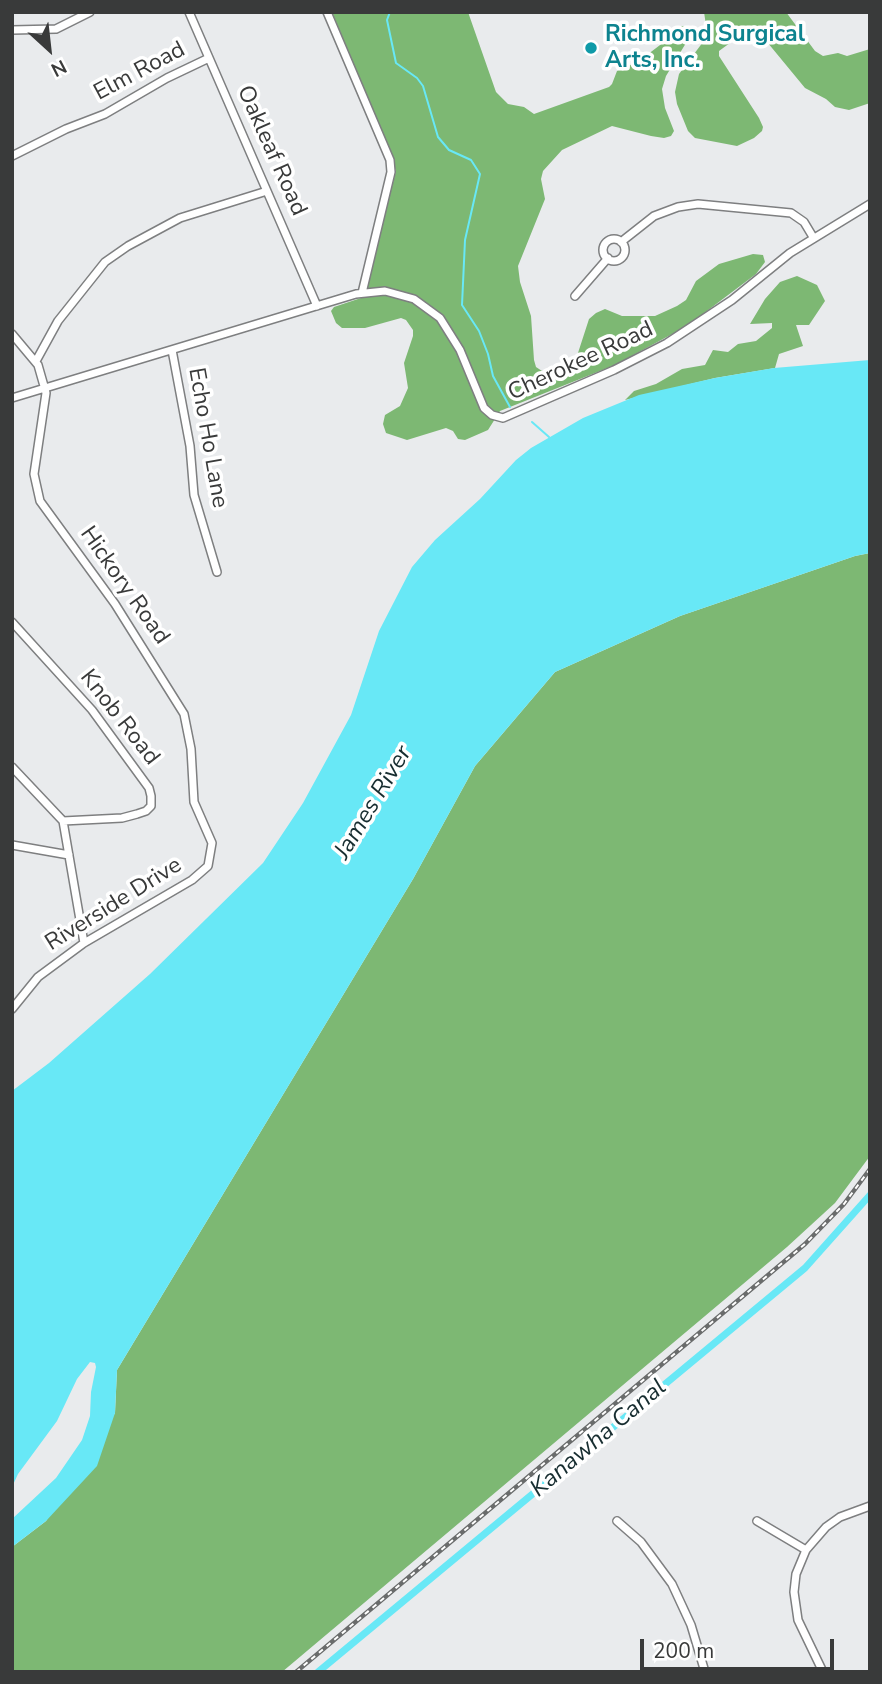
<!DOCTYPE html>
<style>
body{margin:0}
#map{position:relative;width:882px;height:1684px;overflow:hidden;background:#e9ebed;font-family:"Nunito Sans",sans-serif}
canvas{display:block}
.frame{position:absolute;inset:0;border:14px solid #393a3a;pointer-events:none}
.north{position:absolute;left:14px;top:14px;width:70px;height:70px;-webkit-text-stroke:5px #fff;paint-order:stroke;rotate:153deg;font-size:19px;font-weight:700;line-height:28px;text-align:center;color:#393a3a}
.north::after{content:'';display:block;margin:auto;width:24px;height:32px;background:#393a3a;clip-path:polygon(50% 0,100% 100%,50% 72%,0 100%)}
.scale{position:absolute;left:640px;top:1639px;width:194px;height:32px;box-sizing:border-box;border:4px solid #393a3a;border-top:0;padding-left:9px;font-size:21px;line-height:24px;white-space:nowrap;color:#393a3a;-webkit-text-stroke:5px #fff;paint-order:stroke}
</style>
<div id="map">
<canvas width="882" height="1684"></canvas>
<div class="frame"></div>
<div class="north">N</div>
<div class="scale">200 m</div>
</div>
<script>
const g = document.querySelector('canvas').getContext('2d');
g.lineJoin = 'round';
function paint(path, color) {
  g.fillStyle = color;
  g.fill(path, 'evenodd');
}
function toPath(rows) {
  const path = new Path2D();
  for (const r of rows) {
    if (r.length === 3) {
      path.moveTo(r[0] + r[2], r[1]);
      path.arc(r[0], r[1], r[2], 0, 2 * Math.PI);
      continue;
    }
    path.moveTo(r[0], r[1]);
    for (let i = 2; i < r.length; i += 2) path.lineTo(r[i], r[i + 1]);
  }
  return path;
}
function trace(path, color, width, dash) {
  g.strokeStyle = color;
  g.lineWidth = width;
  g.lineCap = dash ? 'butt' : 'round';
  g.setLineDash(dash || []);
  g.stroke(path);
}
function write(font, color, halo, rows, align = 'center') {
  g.font = font + ' "Nunito Sans",sans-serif';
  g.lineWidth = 7;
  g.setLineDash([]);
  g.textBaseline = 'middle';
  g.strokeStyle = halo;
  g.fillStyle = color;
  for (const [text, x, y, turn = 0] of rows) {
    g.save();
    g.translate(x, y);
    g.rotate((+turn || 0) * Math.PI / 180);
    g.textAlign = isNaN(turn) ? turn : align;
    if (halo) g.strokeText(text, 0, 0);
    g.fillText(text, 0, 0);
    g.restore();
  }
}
paint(toPath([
 [332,12,468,12,496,92,508,104,524,107,534,114,609,87,612,84,617,71,639,61,664,42,675,29,681,26,685,26,687,29,686,43,666,76,662,89,665,108,674,131,671,136,664,138,651,136,612,126,562,150,543,171,541,179,545,199,518,266,520,282,531,316,534,360,536,367,542,371,556,371,577,356,589,319,596,313,605,309,622,316,655,316,677,306,686,300,696,281,719,264,753,254,763,255,765,262,756,274,687,326,615,365,500,411,488,430,465,440,458,439,453,431,446,428,407,440,386,433,383,424,385,415,400,406,408,388,404,363,413,336,413,330,406,320,401,318,365,328,342,328,336,323,331,311,334,307,364,297,396,171,374,113],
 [704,12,786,12,815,51,823,56,838,53,847,56,870,49,870,103,849,110,835,107,826,99,805,88,758,31,749,29,719,51,719,56,759,118,763,127,762,131,754,138,737,146,695,138,688,131,677,104,675,92,679,74,703,42,707,32],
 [797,276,817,285,825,301,809,325,796,325,803,346,779,354,775,368,715,378,625,400,634,391,656,384,682,369,705,365,713,350,728,352,738,344,756,341,772,328,772,323,750,324,765,299,780,282],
 [870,553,870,1156,835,1203,787,1247,282,1672,12,1672,12,1547,46,1521,115,1413,117,1370,413,879,475,766,555,672,680,616,855,556]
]), '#7db873');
paint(toPath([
 [870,360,870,553,855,556,680,616,555,672,475,766,413,879,117,1370,115,1413,97,1466,46,1521,12,1547,12,1519,56,1478,82,1440,90,1416,91,1392,96,1367,95,1363,90,1362,77,1379,57,1421,18,1474,12,1487,12,1091,49,1063,150,974,263,863,303,803,351,715,379,631,412,567,435,540,480,499,516,460,531,448,583,418,639,395,715,378,774,368]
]), '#68e8f6');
trace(toPath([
 [390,12,387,20,396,63,417,78,423,86,438,137,449,150,471,160,480,174,465,240,462,305,479,331,488,354,493,376,510,407],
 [532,422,549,437]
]), '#68e8f6', 2);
trace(toPath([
 [318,1672,805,1268,870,1195]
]), '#68e8f6', 7);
const minor = toPath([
 [189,12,317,306],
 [327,12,390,160,391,172,362,293],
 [12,30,56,29,90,12],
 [12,156,66,129,105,114,167,78,209,58],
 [614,250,11],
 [621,242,654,216,678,207,698,204,791,213,804,222,813,237],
 [575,296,608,258],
 [12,334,38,365,46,393,34,474,40,501,115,604,184,714,191,749,194,802,212,843,208,866,192,880,84,943,38,977,12,1009],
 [172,350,190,446,194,495,217,572],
 [36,361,58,321,105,262,128,246,180,218,267,191],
 [12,398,356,294,385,291,414,299,440,318,460,350,484,408,492,415,503,418,614,370,667,343,732,300,790,253,870,204],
 [12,622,92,710,149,788,151,796,151,806,146,811,137,814,122,818,63,821],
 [12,767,63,821,84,943],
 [12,845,69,855],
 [617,1521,641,1542,672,1584,691,1625,705,1672],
 [757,1521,806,1550],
 [823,1672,798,1620,794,1592,796,1574,806,1550,826,1527,840,1517,870,1506]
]);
trace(minor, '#7e7f80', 10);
trace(minor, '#fff', 7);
const rail = toPath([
 [296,1672,805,1244,844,1204,870,1169]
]);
trace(rail, '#6a6c6c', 4.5);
trace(rail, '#fff', 2, [5]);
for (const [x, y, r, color] of [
 [591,48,7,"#0f9aa8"]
]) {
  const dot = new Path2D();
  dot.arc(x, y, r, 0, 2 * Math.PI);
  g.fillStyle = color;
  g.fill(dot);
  trace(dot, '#fff', 2.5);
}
write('bold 23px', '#0d838f', '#fff', [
 ["Richmond Surgical",605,35],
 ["Arts, Inc.",605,61]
], 'left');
write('23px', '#393a3a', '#fff', [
 ["Elm Road",140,72,-28],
 ["Oakleaf Road",271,151,66],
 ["Cherokee Road",581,362,-25],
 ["Echo Ho Lane",207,438,80],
 ["Hickory Road",124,586,55],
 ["Knob Road",119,718,52],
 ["Riverside Drive",114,905,-32]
]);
write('italic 24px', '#172d30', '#fff', [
 ["James River",374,803,-59],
 ["Kanawha Canal",599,1439,-40]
]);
</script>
